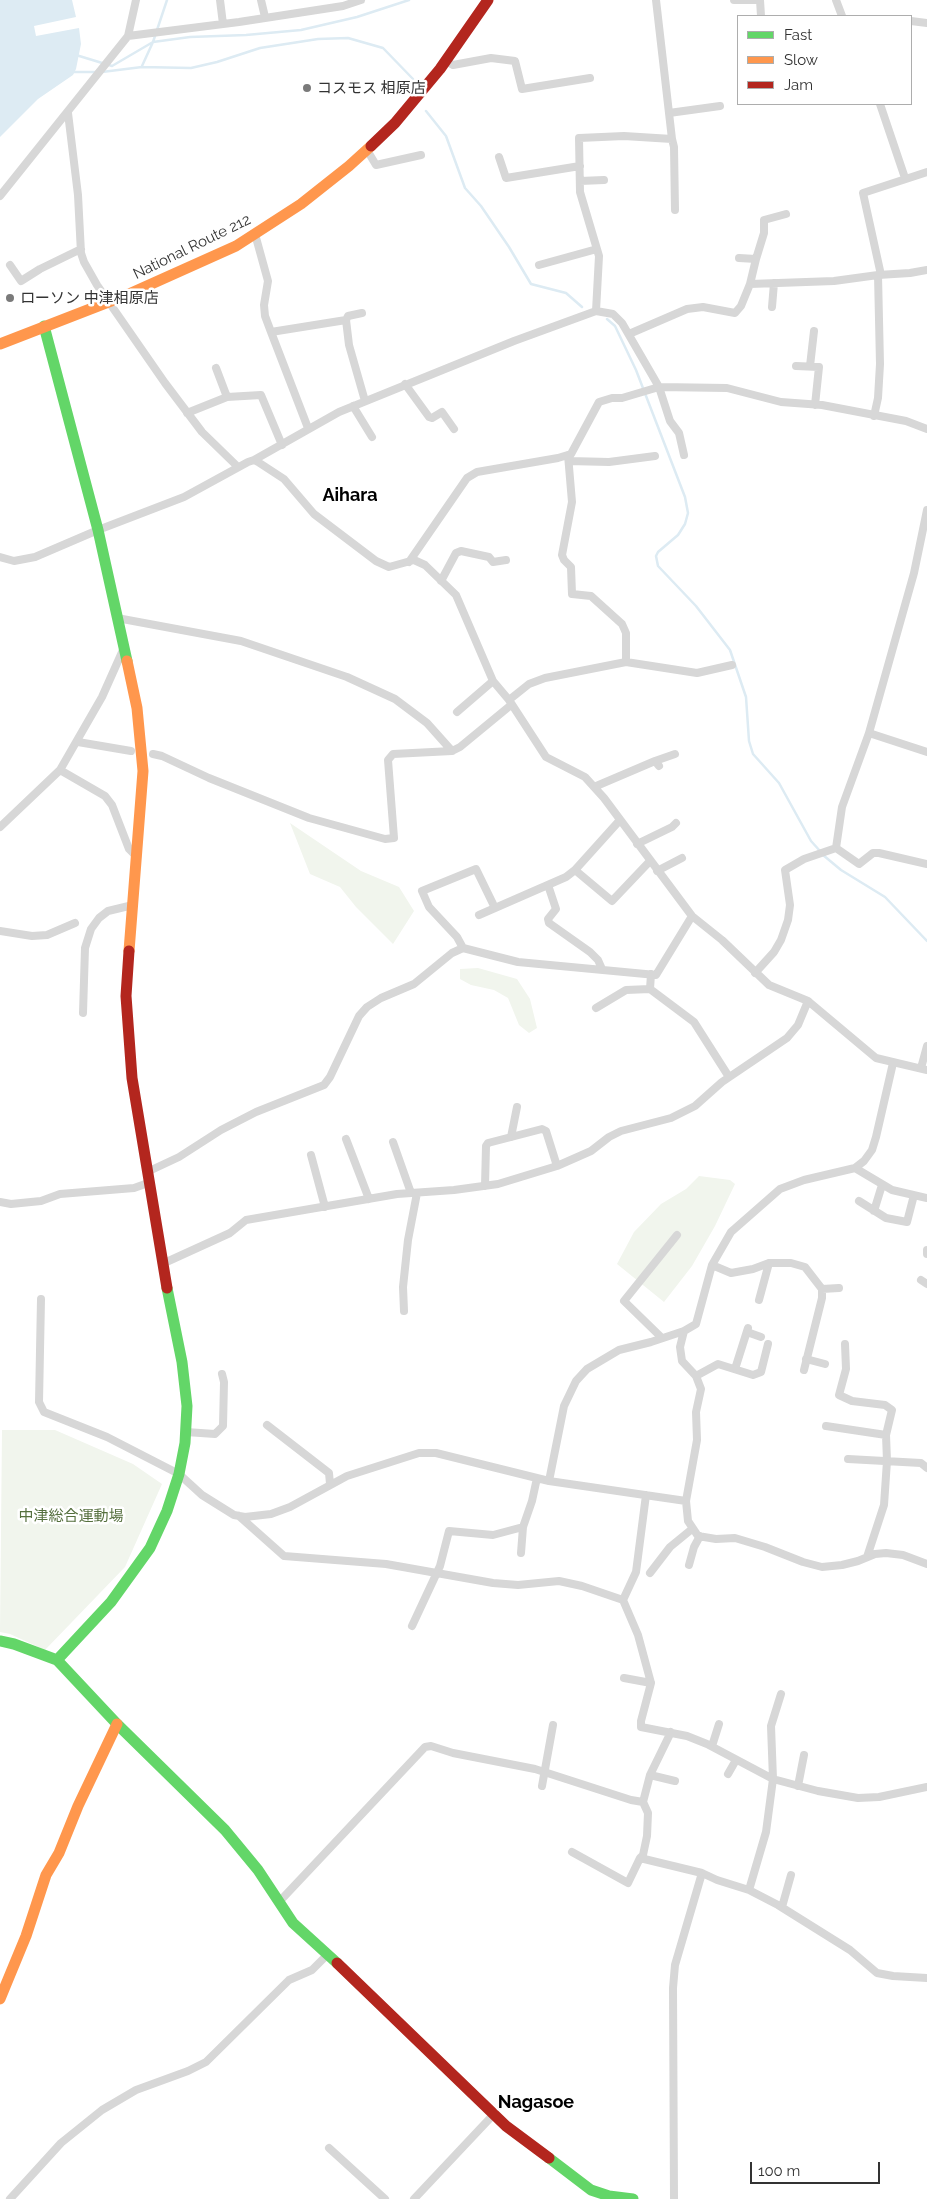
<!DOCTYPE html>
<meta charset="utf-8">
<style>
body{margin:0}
#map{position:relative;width:927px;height:2199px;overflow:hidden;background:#fff;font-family:Raleway,sans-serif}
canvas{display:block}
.legend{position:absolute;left:737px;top:15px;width:175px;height:90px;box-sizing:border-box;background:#fff;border:1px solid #adadad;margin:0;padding:6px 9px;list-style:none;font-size:15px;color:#333}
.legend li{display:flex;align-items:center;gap:10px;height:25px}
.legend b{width:25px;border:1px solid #adadad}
.scale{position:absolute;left:750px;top:2162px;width:130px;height:22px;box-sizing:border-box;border:2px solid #333;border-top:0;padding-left:6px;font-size:15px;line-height:18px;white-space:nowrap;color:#333;-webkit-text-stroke:4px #fff;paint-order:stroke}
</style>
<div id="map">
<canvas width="927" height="2199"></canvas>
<ul class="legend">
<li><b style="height:6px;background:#63d668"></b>Fast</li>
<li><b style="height:6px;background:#ff974d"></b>Slow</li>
<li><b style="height:6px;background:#b3261e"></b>Jam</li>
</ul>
<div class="scale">100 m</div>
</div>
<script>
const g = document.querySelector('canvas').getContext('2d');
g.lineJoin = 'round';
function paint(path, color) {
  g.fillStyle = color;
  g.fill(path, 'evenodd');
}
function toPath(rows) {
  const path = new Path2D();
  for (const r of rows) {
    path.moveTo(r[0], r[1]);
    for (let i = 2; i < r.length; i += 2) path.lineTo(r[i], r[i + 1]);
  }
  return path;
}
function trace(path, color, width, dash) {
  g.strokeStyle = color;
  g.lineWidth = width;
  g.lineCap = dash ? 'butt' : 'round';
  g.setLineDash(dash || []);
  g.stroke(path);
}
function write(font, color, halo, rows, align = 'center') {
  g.font = font + ' Raleway,"Noto Sans JP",sans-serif';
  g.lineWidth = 5;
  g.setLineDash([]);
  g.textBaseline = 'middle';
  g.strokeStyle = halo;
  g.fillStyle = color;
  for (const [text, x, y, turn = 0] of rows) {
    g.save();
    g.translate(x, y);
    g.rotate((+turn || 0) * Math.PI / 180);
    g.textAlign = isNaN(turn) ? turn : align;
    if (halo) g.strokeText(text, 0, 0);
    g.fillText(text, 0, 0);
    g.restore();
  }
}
paint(toPath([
 [290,823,361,871,399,887,414,911,393,944,356,907,340,887,310,874],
 [478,968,517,979,530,999,537,1028,529,1033,519,1025,508,998,494,990,471,985,460,979,460,969],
 [699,1176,730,1180,735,1184,715,1226,692,1266,664,1302,617,1264,634,1232,661,1204,686,1189],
 [2,1430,55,1430,133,1464,162,1484,125,1567,45,1650,10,1634,0,1632]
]), '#f1f5ed');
paint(toPath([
 [0,0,72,0,76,17,34,26,36,36,79,28,81,44,76,69,73,75,38,99,0,137]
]), '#ddebf3');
trace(toPath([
 [76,55,112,66,153,42,190,37,246,35,301,30,357,17,409,0],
 [142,66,153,42,167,0],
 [72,72,96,72],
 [102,72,142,67,191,68,217,62,260,48,318,39,348,38,383,48,413,79],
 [426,111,446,136,465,188,481,206,509,247,531,284,566,293,582,307],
 [607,319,615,326,636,370,685,497,688,513,685,524,678,535,658,552,656,556,658,566,696,606,730,650,746,697,749,741,753,754,779,783,811,841,820,851],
 [823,855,841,870,885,897,927,941]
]), '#ddebf3', 2.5);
trace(toPath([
 [220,0,223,24],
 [261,0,265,17],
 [656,0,672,139],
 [734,0,755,0],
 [760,0,761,16],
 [836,0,842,16],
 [911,21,927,23],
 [128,36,239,22,343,6,361,0],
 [446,61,453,65,491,58,515,61,522,89,590,78],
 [880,104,905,178],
 [68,113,78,195,81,253,84,262,97,285,165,383,202,432,238,467],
 [669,113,720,106],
 [367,150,376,165,421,155],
 [499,157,506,178,580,166],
 [580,181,604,180],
 [0,196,128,36,136,0],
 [255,234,268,281,264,305,265,316,271,332],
 [739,258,756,259,750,284],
 [756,259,764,233,764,220,786,214],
 [10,265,21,281,40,269,81,249],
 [539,265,597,249],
 [878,275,910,273,927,270],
 [881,275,863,193,927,172],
 [772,307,774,283],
 [596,311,599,256,580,192,579,138,624,136,672,139,674,147,675,210],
 [362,313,348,316,346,320,349,345,365,401],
 [629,334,687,309,703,307,735,313,741,306,750,284,834,281,878,275,880,364,878,398,874,416],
 [796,366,819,367,815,405],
 [810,366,814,331],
 [405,384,429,417,432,418,442,412,454,429],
 [227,397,261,395,282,445],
 [353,406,372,437],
 [187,413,227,397,216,368],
 [308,428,271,332,346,320],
 [568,455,572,502,562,555,564,560,571,567,572,594,591,596,622,624,626,633,626,662],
 [254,460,339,412,514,341,596,311,613,314,622,323,659,387,727,388,781,402,822,405,906,421,927,429],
 [569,461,609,462,655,456],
 [0,557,14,561,35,557,98,530,184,497,248,462,254,460,258,462,284,479,314,514,376,561,389,567,414,560,425,565,456,595,493,681,509,700,546,757,585,777,604,798,692,916,722,940,769,985,808,1001,876,1058,927,1070],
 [409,562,467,478,477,472,558,458,571,454,599,402,612,398,622,398,659,387,670,421,679,433,684,455],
 [441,581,456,553,461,551,489,557,493,562,506,560],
 [117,618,241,641,347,677,395,699,427,723,452,751,460,747,511,705],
 [509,700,529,684,545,678,626,662,697,673,732,665],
 [457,712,493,681],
 [869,733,927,752],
 [78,742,131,751],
 [153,754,162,756,209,778,309,818,385,839,394,838,388,760,393,754,452,751],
 [655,761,675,754],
 [60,770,105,796,112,805,129,849,137,857],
 [594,787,655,761,659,766],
 [620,820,575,870,612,901,650,861],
 [0,827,60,770,102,697,123,650],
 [637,844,672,827,676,823],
 [836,848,842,807,869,733,914,573,927,510],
 [836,848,859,864,873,853,879,853,927,864],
 [657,871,682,858],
 [548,885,556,909,548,919,549,923,590,952,598,960,602,969],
 [479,915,566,877,575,870],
 [0,931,32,936,47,935,75,923],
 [463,948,457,937,429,907,422,891,476,869,495,908],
 [755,973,774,952,781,940,788,920,790,905,785,870,804,859,836,848],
 [651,974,650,989,694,1022,729,1077],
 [596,1008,626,990,650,989],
 [83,1013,85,948,91,929,99,918,108,911,133,905],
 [921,1068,927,1046],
 [511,1137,517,1107],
 [346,1139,369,1199],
 [393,1142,411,1193],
 [311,1155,325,1207],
 [855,1168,892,1190,927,1198],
 [147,1172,179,1157,221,1130,256,1112,324,1085,330,1077,359,1016,367,1007,381,998,414,984,452,953,463,948,518,962,656,975,692,916],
 [485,1186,486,1146,488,1143,542,1129,546,1131,557,1166],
 [859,1201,886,1218,907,1222,914,1195],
 [0,1202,11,1204,41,1201,60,1194,134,1188,148,1183],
 [874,1211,882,1185],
 [927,1250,927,1254],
 [162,1264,230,1233,246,1220,397,1194,454,1190,498,1184,557,1166,591,1151,609,1137,621,1131,671,1118,695,1106,722,1082,787,1038,798,1025,808,1001],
 [712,1265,731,1273,753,1269,769,1263,791,1263,805,1267,822,1289,839,1288],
 [921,1280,927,1284],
 [41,1299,39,1402,44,1412,107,1437,179,1474,202,1495,234,1515,245,1517,271,1514,290,1507,347,1476,419,1453,436,1453,549,1481,686,1501],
 [759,1300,769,1263],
 [404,1311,403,1287,408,1240,417,1193],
 [684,1331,680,1347,682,1361,696,1376,701,1389,696,1412,697,1440,686,1501,688,1521,698,1536,716,1539,735,1538,765,1547,803,1562,822,1567,842,1565,858,1561,875,1554,886,1553,903,1555,927,1564],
 [747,1332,761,1337],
 [662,1338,624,1301,677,1235],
 [845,1344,846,1369,839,1395,852,1401,885,1405,892,1410,886,1435,887,1461,884,1505,867,1557],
 [806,1359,825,1364],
 [735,1369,748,1328],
 [804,1370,822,1298,822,1289],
 [696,1376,718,1364,753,1375,761,1372,768,1344],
 [267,1425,329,1473,330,1484],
 [826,1426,886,1435],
 [186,1432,215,1434,223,1426,224,1382,222,1374],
 [848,1459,921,1463,927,1468],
 [549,1481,564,1406,576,1381,587,1369,619,1350,651,1342,684,1331,696,1324,712,1265,731,1232,780,1189,804,1180,855,1168,864,1161,872,1150,876,1137,893,1063],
 [646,1495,636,1572,623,1600,638,1635,651,1683,641,1721,641,1727,687,1736,707,1744,773,1779,818,1791,858,1798,879,1797,927,1787],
 [239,1516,284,1556,386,1564,493,1583,518,1585,559,1581,582,1586,623,1600],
 [521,1553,523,1527,532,1501,537,1478],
 [689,1565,694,1547,700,1536],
 [650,1573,670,1547,692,1529],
 [412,1626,440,1566,449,1531,493,1535,523,1527],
 [624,1678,651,1683],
 [712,1746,719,1724],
 [728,1774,736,1760],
 [650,1775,675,1781],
 [542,1786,553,1725],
 [798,1786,804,1755],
 [643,1802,650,1775,671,1732],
 [572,1852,628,1883,640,1858,702,1873,717,1880,749,1890,778,1905,850,1950,877,1973,893,1976,927,1978],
 [749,1890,766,1832,773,1779,771,1726,781,1694],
 [279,1902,425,1747,431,1746,453,1753,535,1769,631,1800,643,1802,648,1813,647,1836,643,1855,640,1858],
 [782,1907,791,1875],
 [329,2148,385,2199],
 [10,2199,61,2143,102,2110,136,2090,188,2071,206,2062,289,1980,312,1970,328,1954],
 [414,2199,494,2114],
 [674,2199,673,1988,675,1965,702,1873]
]), '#d7d7d7', 8);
trace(toPath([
 [44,326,98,530,127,661],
 [0,1641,14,1644,57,1660,117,1724,225,1830,258,1870,293,1923,337,1963],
 [57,1660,111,1602,150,1548,167,1511,179,1474,185,1443,187,1406,182,1362,167,1288],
 [549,2158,591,2190,609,2196,633,2199]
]), '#63d668', 11);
trace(toPath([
 [0,344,129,294,236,246,301,204,349,166,371,146],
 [127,661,137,708,143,771,129,951],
 [0,1999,26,1936,46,1875,59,1853,78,1806,117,1724]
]), '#ff974d', 11);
trace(toPath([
 [371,146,395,123,440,69,488,0],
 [129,951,126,996,132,1078,167,1288],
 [337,1963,506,2126,549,2158]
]), '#b3261e', 11);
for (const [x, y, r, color] of [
 [307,88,5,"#7a7a7a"],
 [10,298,5,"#7a7a7a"]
]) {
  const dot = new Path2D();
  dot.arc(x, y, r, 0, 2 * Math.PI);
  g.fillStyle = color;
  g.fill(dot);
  trace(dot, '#fff', 2);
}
write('15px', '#333', '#fff', [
 ["コスモス 相原店",317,88],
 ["ローソン 中津相原店",20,298]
], 'left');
write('15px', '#333', '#fff', [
 ["National Route 212",192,247,-26]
]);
write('15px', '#56703f', '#fff', [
 ["中津総合運動場",71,1516]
]);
write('bold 18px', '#000', '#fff', [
 ["Aihara",350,496],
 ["Nagasoe",536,2103]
]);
</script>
